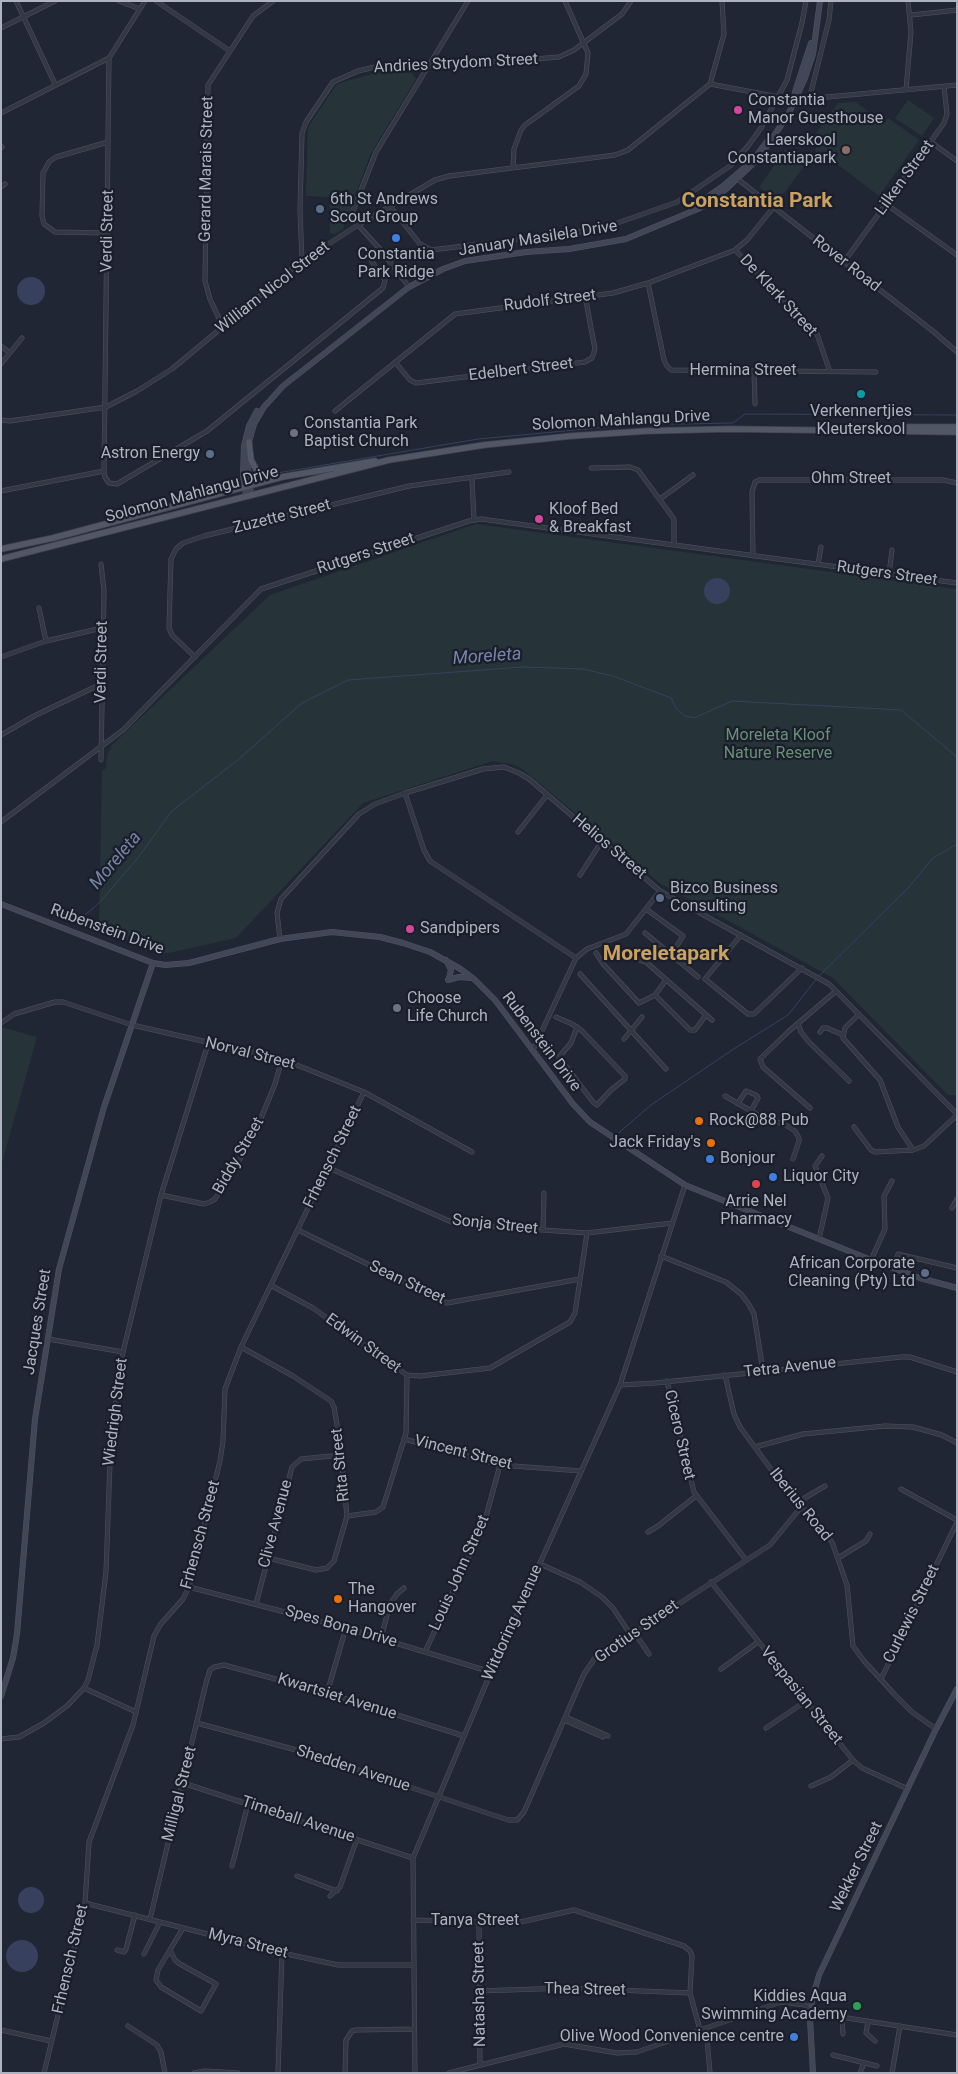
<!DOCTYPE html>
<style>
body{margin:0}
#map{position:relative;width:958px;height:2074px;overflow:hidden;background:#212635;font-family:Roboto,sans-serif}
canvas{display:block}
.frame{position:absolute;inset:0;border:2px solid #aeb3c2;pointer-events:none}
</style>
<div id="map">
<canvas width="958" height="2074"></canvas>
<div class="frame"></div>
</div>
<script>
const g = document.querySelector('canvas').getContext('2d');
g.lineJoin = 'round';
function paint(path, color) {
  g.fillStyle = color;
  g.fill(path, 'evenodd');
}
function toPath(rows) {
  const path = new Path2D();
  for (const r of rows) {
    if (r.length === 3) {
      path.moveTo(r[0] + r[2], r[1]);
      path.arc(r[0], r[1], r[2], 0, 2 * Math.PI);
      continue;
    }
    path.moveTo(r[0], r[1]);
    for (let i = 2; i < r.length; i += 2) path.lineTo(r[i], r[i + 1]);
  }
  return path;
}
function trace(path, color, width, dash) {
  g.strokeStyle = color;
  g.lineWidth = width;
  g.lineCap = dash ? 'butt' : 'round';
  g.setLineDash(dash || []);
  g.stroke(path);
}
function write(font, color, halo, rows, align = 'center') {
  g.font = font + ' Roboto,sans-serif';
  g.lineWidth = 4.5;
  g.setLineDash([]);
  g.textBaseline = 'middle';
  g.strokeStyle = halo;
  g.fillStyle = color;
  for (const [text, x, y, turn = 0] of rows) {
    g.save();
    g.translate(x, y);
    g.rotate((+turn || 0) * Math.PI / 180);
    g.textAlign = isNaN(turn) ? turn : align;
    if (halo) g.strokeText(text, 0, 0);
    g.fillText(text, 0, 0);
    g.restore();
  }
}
paint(toPath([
 [411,72,416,79,370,155,343,229,335,234,330,233,330,197,306,196,308,127,337,84,375,73],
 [908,100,934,118,922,136,895,118],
 [856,102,884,124,888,118,919,140,879,196,836,163,834,165,815,151,817,147,810,142,838,103],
 [786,149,806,164,778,201,759,187],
 [476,524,957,589,957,1095,948,1095,833,978,661,884,521,768,512,764,492,761,363,803,236,938,164,954,99,929,102,771,106,768,107,756,112,745,270,595],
 [1,1027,37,1037,1,1166]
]), '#263439');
paint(toPath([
 [31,291,14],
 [717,591,13],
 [31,1900,13],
 [22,1956,16]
]), '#37405d');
trace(toPath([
 [277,473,478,439,629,425,733,423,745,414,957,415],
 [81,922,84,916,99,903,137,859,172,811,239,759,302,703,348,680,523,667,583,669,613,676,671,698,676,708,685,716,694,718,732,701,901,710,957,757],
 [615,1136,651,1105,732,1050,788,1015,818,977,908,888,933,858,957,844]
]), '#37405d', 1);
const street = toPath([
 [16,1,55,84],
 [119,1,140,9],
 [145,1,109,58,104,471,105,477,109,483,117,484,207,431,383,288,385,280,372,262,371,258,380,249],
 [156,1,230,51],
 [911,15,957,10],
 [1,28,55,1],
 [710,84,795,100,957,85],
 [906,90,911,32,908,1],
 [809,100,829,20,831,1],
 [1,113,109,58],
 [931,142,957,161],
 [1,148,2,147],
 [513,168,514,149,521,130,525,125,579,86,586,74,588,53,565,1],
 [735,177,934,332,957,352],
 [1,187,5,184],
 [886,204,957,255],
 [390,206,420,244,431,250,595,230,609,226,677,202,730,166,748,146,761,128,787,80,802,23,806,1],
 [108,233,55,232,44,224,42,216,43,173,49,162,56,157,108,142],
 [735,250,817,334,830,372],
 [302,261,300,210,302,133,306,122,333,82,358,71,379,66,511,61,559,57,574,50,622,14,631,1],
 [844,262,944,123,947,114,944,87],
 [648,283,664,360,667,366,671,370,876,372],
 [409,287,380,249,358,225,353,218,353,211,376,152,468,1],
 [223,327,210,299,205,281,208,85,253,16,273,1],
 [1,346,10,353],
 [395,362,410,380,416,383,585,362,592,358,595,349,585,296],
 [1,364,22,338],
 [754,372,755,404],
 [335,411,455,314,613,293,648,283,735,250,747,240,773,208],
 [1,420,10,421,106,407,137,391,172,369,302,261,358,225,435,180,449,176,615,155,628,150,710,84,724,34,722,1],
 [591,468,630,467,638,470,674,519,674,545],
 [472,479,474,520],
 [1,491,104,471],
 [660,499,693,475],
 [753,556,752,492,755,482,759,480,943,480,957,483],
 [818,564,821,547],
 [889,574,892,550],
 [39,608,46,641],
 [1,657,46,641,102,628],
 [195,657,172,635,169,628,171,559,176,549,183,543,204,536,409,486,509,472],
 [1,735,34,716,101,684],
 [101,760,104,591,101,564],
 [405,793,424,850,430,861,576,958],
 [1,822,123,730,261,589,469,521,481,519,957,583],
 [518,832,547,795],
 [580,875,602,841],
 [646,909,683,936,671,955],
 [645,933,698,977],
 [741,935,705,979,748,1014,754,1014,802,968],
 [280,939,277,913,281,899,359,814,375,804,405,793,483,769,504,767,519,773,529,779,660,891,829,984,957,1114],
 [618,946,623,955,646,962,712,1020],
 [596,953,604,965,639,1003,655,995,666,980],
 [580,974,666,1069],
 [655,995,690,1030,695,1030,706,1015],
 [859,1014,845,1028,843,1038,880,1080,898,1127,913,1150],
 [556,1017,570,1023,577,1027,582,1031,625,1076,625,1079,611,1090,597,1105,593,1102,559,1057,571,1043,577,1027],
 [1,1023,14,1014,55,1002,63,1002,132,1025,282,1059,364,1092,472,1152],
 [798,1023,801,1032,809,1042,849,1081],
 [820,1032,823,1028,827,1028,843,1035],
 [624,1039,642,1017],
 [533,1050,576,958,587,949,626,934,660,891],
 [725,1096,765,1119,784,1124,795,1131,799,1138,799,1141,793,1159],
 [738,1103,746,1091,756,1095,758,1098,751,1111],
 [810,1108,763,1067,760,1059,789,1031,836,991],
 [854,1127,871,1150,875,1152,913,1150,924,1146,957,1115],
 [329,1168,456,1224,587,1233,672,1223],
 [161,1195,204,1204,210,1202,215,1199,236,1166,257,1128,275,1084,282,1059],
 [952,1208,957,1199],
 [298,1230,447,1303,580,1279],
 [543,1230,544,1193],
 [819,1239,828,1198,815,1166,822,1156],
 [661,1256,726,1282,741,1294,748,1303,754,1314,763,1371],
 [871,1260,885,1229,884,1196,892,1181],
 [893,1268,898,1254,957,1268],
 [272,1286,313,1308,407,1375,406,1433,383,1507,376,1512,347,1516],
 [48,1339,123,1352],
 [241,1347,293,1376,331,1401,334,1407,339,1437,347,1516,334,1561,327,1568,316,1570,268,1558],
 [407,1375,420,1376,490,1368,570,1322,575,1313,587,1233],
 [725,1375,734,1414,740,1427,776,1476,832,1542,847,1585,853,1646,864,1661,895,1695,912,1712,936,1729],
 [667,1381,694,1492,746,1560],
 [620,1385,655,1383,901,1357,910,1357,957,1372],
 [404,1439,500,1465,581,1471],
 [755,1447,803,1434,885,1426,913,1427,942,1435,957,1443],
 [901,1489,957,1520],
 [798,1502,825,1486],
 [648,1532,658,1526,696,1496],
 [838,1558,866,1541,870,1534],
 [540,1564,580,1582,602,1597,613,1608,630,1634],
 [711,1582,853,1760,862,1768,908,1789],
 [189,1587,346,1628,491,1672],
 [256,1604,292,1467,301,1459,341,1455],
 [634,1632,649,1654],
 [381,1638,390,1604,397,1594,404,1588],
 [425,1652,484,1524,500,1465],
 [721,1669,758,1642],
 [881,1679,957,1522],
 [84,1688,136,1712],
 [327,1693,346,1628],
 [566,1717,608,1736],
 [564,1720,603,1737],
 [197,1723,311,1754,508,1820,517,1820,524,1812,584,1674,595,1658,770,1545,802,1506],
 [766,1728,806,1701],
 [1,1739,19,1737,44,1723,67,1706,84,1688,88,1680,97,1645,106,1572,111,1436,123,1352,161,1195,208,1044],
 [183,1783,413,1858],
 [811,1786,831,1777,853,1760],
 [232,1866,248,1804],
 [297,1876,337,1891],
 [330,1896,340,1887,357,1839],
 [85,1903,282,1953,338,1965,414,1965],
 [150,1919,206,1683,210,1670,214,1667,224,1665,327,1693,464,1736],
 [413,1920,508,1923,525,1921,574,1910,684,1946,690,1951,692,1956,690,1993,700,2030],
 [479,1922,480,2065],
 [117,1950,124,1952,126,1949,135,1915],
 [170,1950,175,1960,180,1964,216,1984,201,2011,161,1987,156,1980,158,1970,183,1928],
 [144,1954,160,1922],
 [479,1991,567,1988,690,1993],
 [842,2017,843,2034],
 [868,2021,866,2033,875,2041],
 [128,2026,157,2045,161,2052,165,2073],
 [706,2028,710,2073],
 [1,2030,51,2041],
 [833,2055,877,2066],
 [44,2073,85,1903,89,1842,133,1725,154,1636,160,1625,183,1599,189,1587,220,1461,223,1441,225,1389,241,1347,364,1092],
 [194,2073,205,2071,238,2073],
 [278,2073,282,1953],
 [345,2073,346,2040,352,2031,356,2030,414,2029],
 [415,2073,413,1858,491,1672,620,1385,685,1185],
 [449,2073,564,2044,617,2053,637,2052,781,2002,805,2005,815,2013,957,2035],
 [860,2073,864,2063],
 [892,2073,900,2026]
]);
const secondary = toPath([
 [795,92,811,43],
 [756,156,768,140],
 [691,209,723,186,751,162],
 [251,494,248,468,249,442,254,424,264,407,283,386,409,287,443,269,465,261,526,252,569,249,626,239,700,208,726,189,759,158,788,115,805,78,813,54,820,1],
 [246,495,243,475,244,446,249,426,257,411],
 [1,904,153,963,165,965,189,963,280,939,332,932,380,937,403,943,430,952,459,968,474,979,495,1000,573,1104,590,1122,685,1185,871,1260,920,1278,957,1288],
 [446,960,451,970,449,978],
 [448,980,459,977,471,978],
 [1,1696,13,1658,17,1634,35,1419,59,1269,104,1107,153,963],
 [813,2073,810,2019,812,2000,819,1975,936,1729,957,1689]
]);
const primary = toPath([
 [895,427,957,427],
 [249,442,251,460,257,471,267,477,275,477],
 [1,549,53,538,282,477,375,461],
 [1,559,389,460,484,445,571,436,647,431,728,429,957,432]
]);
trace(street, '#4f5360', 5);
trace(secondary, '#4f5360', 6);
trace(primary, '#3e424f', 7);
trace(street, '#343845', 4);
trace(secondary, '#424758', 5);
trace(primary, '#525765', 5.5);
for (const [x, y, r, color] of [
 [738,110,5,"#d1479c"],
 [846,150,5,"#8d6e63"],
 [320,209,5,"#5c6f8a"],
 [396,238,5,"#3f7fe0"],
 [861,394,5,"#0f9aa8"],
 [294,433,5,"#6b7280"],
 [210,454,5,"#5c6f8a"],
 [539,519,5,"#d1479c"],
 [660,898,5,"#5c6f8a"],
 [410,929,5,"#d1479c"],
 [397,1008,5,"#6b7280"],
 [699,1121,5,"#e8710a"],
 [711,1143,5,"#e8710a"],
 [710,1159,5,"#3f7fe0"],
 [773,1177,5,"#3f7fe0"],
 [756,1184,5,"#e0444e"],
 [925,1273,5,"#5c6f8a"],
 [338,1599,5,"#e8710a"],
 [857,2006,5,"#2e9e5b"],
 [794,2037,5,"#3f7fe0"]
]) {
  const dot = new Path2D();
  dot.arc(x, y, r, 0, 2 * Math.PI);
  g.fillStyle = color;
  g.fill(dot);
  trace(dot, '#1a1e2a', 2);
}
write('16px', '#aeb3c2', '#1a1e2a', [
 ["Andries Strydom Street",456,64,-3],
 ["Gerard Marais Street",207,169,-89],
 ["Lilken Street",905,178,-54],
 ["Verdi Street",108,231,-89],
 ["January Masilela Drive",538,239,-9],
 ["Rover Road",846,264,38],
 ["William Nicol Street",273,288,-38],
 ["De Klerk Street",778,296,47],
 ["Rudolf Street",550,301,-7],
 ["Edelbert Street",521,370,-7],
 ["Hermina Street",743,371],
 ["Solomon Mahlangu Drive",621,421,-3],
 ["Ohm Street",851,479],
 ["Solomon Mahlangu Drive",192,495,-15],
 ["Zuzette Street",282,517,-14],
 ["Rutgers Street",366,554,-18],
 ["Rutgers Street",887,574,8],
 ["Verdi Street",102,662,-89],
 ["Helios Street",609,847,40],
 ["Rubenstein Drive",107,930,20],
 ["Rubenstein Drive",541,1042,53],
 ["Norval Street",250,1054,14],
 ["Biddy Street",239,1156,-60],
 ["Frhensch Street",333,1157,-64],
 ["Sonja Street",495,1225,6],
 ["Sean Street",407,1283,25],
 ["Jacques Street",38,1322,-81],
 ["Edwin Street",363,1344,36],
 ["Tetra Avenue",790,1368,-6],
 ["Wiedrigh Street",116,1412,-83],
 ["Cicero Street",679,1435,77],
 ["Vincent Street",463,1453,14],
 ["Rita Street",341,1465,-96],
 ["Iberius Road",800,1505,51],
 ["Clive Avenue",276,1524,-75],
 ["Frhensch Street",201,1535,-75],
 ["Louis John Street",460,1573,-66],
 ["Curlewis Street",912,1614,-64],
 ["Witdoring Avenue",513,1623,-66],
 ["Spes Bona Drive",341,1627,16],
 ["Grotius Street",637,1632,-35],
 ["Vespasian Street",801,1696,51],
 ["Kwartsiet Avenue",337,1697,17],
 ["Shedden Avenue",353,1769,18],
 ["Milligal Street",180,1794,-76],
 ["Timeball Avenue",298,1820,18],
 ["Wekker Street",857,1867,-64],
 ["Tanya Street",475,1921],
 ["Myra Street",248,1944,14],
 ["Frhensch Street",71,1959,-77],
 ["Thea Street",585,1990,1],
 ["Natasha Street",480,1994,-91]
]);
write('16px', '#aeb3c2', '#1a1e2a', [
 ["Constantia",748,101],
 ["Manor Guesthouse",748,119],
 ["Laerskool",836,141,"right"],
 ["Constantiapark",836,159,"right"],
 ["6th St Andrews",330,200],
 ["Scout Group",330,218],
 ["Constantia",396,255,"center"],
 ["Park Ridge",396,273,"center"],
 ["Verkennertjies",861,412,"center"],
 ["Kleuterskool",861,430,"center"],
 ["Constantia Park",304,424],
 ["Baptist Church",304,442],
 ["Astron Energy",200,454,"right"],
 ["Kloof Bed",549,510],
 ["& Breakfast",549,528],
 ["Bizco Business",670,889],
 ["Consulting",670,907],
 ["Sandpipers",420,929],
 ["Choose",407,999],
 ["Life Church",407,1017],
 ["Rock@88 Pub",709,1121],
 ["Jack Friday's",701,1143,"right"],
 ["Bonjour",720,1159],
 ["Liquor City",783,1177],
 ["Arrie Nel",756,1202,"center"],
 ["Pharmacy",756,1220,"center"],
 ["African Corporate",915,1264,"right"],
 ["Cleaning (Pty) Ltd",915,1282,"right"],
 ["The",348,1590],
 ["Hangover",348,1608],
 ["Kiddies Aqua",847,1997,"right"],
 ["Swimming Academy",847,2015,"right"],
 ["Olive Wood Convenience centre",784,2037,"right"]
], 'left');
write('16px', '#689178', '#1a1e2a', [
 ["Moreleta Kloof",778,736],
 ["Nature Reserve",778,754]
]);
write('italic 18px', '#7885a9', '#1a1e2a', [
 ["Moreleta",487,657,-4],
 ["Moreleta",116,861,-50]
]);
write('bold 21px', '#caa161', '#1a1e2a', [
 ["Constantia Park",757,202],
 ["Moreletapark",666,955]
]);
</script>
